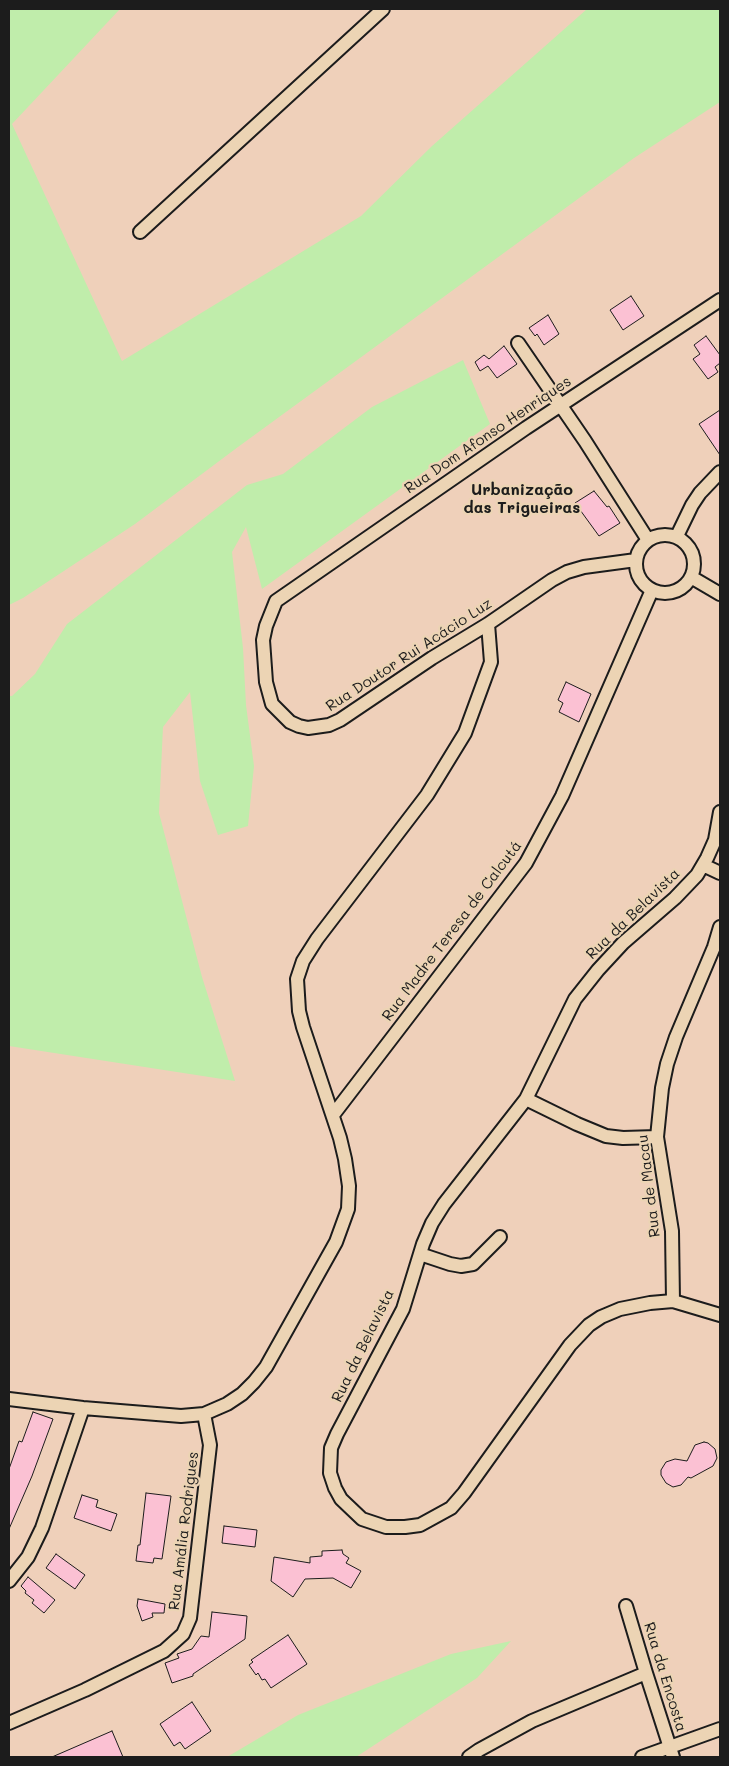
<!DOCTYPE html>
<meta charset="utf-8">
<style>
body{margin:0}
#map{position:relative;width:729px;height:1766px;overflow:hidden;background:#efd0ba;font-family:Mali,sans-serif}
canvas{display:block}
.frame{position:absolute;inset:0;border:10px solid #1c1c1c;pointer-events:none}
</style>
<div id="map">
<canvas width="729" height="1766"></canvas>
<div class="frame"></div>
</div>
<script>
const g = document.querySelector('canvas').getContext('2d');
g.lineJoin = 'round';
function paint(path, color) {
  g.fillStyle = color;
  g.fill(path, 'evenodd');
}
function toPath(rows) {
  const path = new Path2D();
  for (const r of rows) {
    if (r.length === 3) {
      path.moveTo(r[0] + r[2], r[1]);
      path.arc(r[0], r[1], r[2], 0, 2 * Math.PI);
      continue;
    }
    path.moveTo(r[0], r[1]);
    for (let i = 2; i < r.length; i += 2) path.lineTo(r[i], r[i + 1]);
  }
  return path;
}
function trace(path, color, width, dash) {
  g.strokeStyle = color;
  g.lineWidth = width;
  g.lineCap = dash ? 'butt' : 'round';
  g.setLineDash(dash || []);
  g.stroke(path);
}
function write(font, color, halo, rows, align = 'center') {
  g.font = font + ' Mali,sans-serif';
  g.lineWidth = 4.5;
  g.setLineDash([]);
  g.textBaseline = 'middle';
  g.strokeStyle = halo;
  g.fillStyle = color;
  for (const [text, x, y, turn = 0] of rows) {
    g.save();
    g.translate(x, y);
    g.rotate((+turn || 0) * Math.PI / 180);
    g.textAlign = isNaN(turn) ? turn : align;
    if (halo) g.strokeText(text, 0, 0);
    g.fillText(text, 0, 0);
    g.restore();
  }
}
paint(toPath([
 [9,9,120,9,12,124,122,361,361,216,432,146,587,9,720,9,720,102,634,158,238,447,135,524,23,598,9,605],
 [463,360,490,424,262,589,246,527,232,552,243,648,246,705,254,766,248,826,218,835,200,781,190,692,163,727,159,813,202,977,235,1081,9,1046,9,696,12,696,35,674,67,624,247,485,283,474,372,407],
 [511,1641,477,1678,356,1757,227,1757,298,1715,451,1654]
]), '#c0edab');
const building = toPath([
 [631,296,644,316,623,330,610,310,631,296],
 [548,315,559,334,544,345,537,334,535,336,529,328,548,315],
 [706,336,720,355,720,363,715,367,718,372,708,379,693,359,700,354,694,345,706,336],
 [504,346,517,364,497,378,488,366,480,371,475,362,484,355,489,359,504,346],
 [720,410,720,455,699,424,720,410],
 [594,491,607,507,609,506,620,523,599,536,575,503,594,491],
 [566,682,591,694,579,722,559,712,563,703,558,700,566,682],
 [33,1412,53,1419,32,1476,9,1529,9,1469,19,1441,22,1442,33,1412],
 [704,1442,708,1443,715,1449,717,1458,713,1466,691,1478,688,1477,681,1485,673,1487,666,1483,661,1475,661,1470,666,1462,675,1459,687,1461,695,1445,704,1442],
 [146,1493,171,1496,162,1559,154,1558,153,1563,136,1561,138,1545,140,1545,146,1493],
 [82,1495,98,1500,96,1507,117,1514,111,1531,74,1518,82,1495],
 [224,1526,257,1530,255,1547,222,1543,224,1526],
 [342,1550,343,1554,349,1558,346,1563,361,1571,351,1588,333,1578,305,1579,293,1597,271,1581,274,1557,310,1563,310,1557,322,1556,322,1551,342,1550],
 [56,1554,85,1575,75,1589,46,1568,56,1554],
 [28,1577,55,1600,44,1613,32,1603,34,1600,25,1593,26,1591,21,1586,28,1577],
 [138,1599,165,1604,164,1613,152,1613,153,1617,142,1621,137,1606,138,1599],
 [212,1612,247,1616,245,1639,193,1674,193,1676,172,1683,165,1663,179,1658,177,1654,192,1649,201,1636,209,1637,212,1612],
 [288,1635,307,1664,271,1688,265,1679,262,1680,258,1673,256,1675,249,1665,253,1662,251,1660,288,1635],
 [192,1702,211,1731,185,1749,180,1742,174,1746,160,1724,192,1702],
 [112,1731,123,1757,52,1757,112,1731]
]);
paint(building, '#fbc1d3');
trace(building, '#1c1c1c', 1);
const street = toPath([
 [140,232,383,9],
 [518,343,585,441,648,540],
 [665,564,29],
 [677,536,692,505,700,493,720,472],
 [636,560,584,567,567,572,552,580,488,624,432,658,340,720,329,725,308,728,299,726,290,722,272,704,266,682,263,640,266,626,276,601,526,428,720,300],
 [691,577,720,594],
 [720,812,715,840,707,858,697,875,675,898,623,943,598,970,575,999,526,1099,444,1204,432,1223,423,1244,403,1309,337,1434,331,1448,330,1473,335,1488,341,1499,362,1519,386,1527,405,1527,420,1525,451,1508,464,1493,570,1345,589,1325,601,1317,620,1309,650,1303,673,1301,720,1315],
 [703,865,720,873],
 [526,1099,577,1124,606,1136,623,1138,657,1137],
 [333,1115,526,863,562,796,652,590],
 [420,1254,450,1264,461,1266,473,1264,500,1237],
 [673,1301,672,1231,657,1137,662,1088,667,1064,676,1037,714,947,720,927],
 [9,1399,83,1408,181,1416,204,1414,227,1404,242,1394,254,1382,266,1367,336,1242,348,1209,349,1186,345,1159,340,1138,303,1027,299,1011,297,979,303,961,317,939,427,795,465,733,491,662,488,624],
 [9,1581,28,1557,42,1528,83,1408],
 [626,1606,646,1673,673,1757],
 [9,1723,85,1690,164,1651,183,1634,190,1618,210,1445,204,1414],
 [469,1757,479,1750,532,1721,646,1673],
 [642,1757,720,1729]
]);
trace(street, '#1c1c1c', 16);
trace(street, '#ecd4b4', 12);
write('15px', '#1c1c1c', '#ecd4b4', [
 ["Rua Dom Afonso Henriques",488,435,-34],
 ["Rua Doutor Rui Acácio Luz",409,655,-33],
 ["Rua da Belavista",633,914,-44],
 ["Rua Madre Teresa de Calcutá",452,931,-53],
 ["Rua de Macau",649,1186,-97],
 ["Rua da Belavista",363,1346,-64],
 ["Rua Amália Rodrigues",184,1531,-83],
 ["Rua da Encosta",665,1677,73]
]);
write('bold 16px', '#1c1c1c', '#ecd4b4', [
 ["Urbanização",522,490],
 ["das Trigueiras",522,508]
]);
</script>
